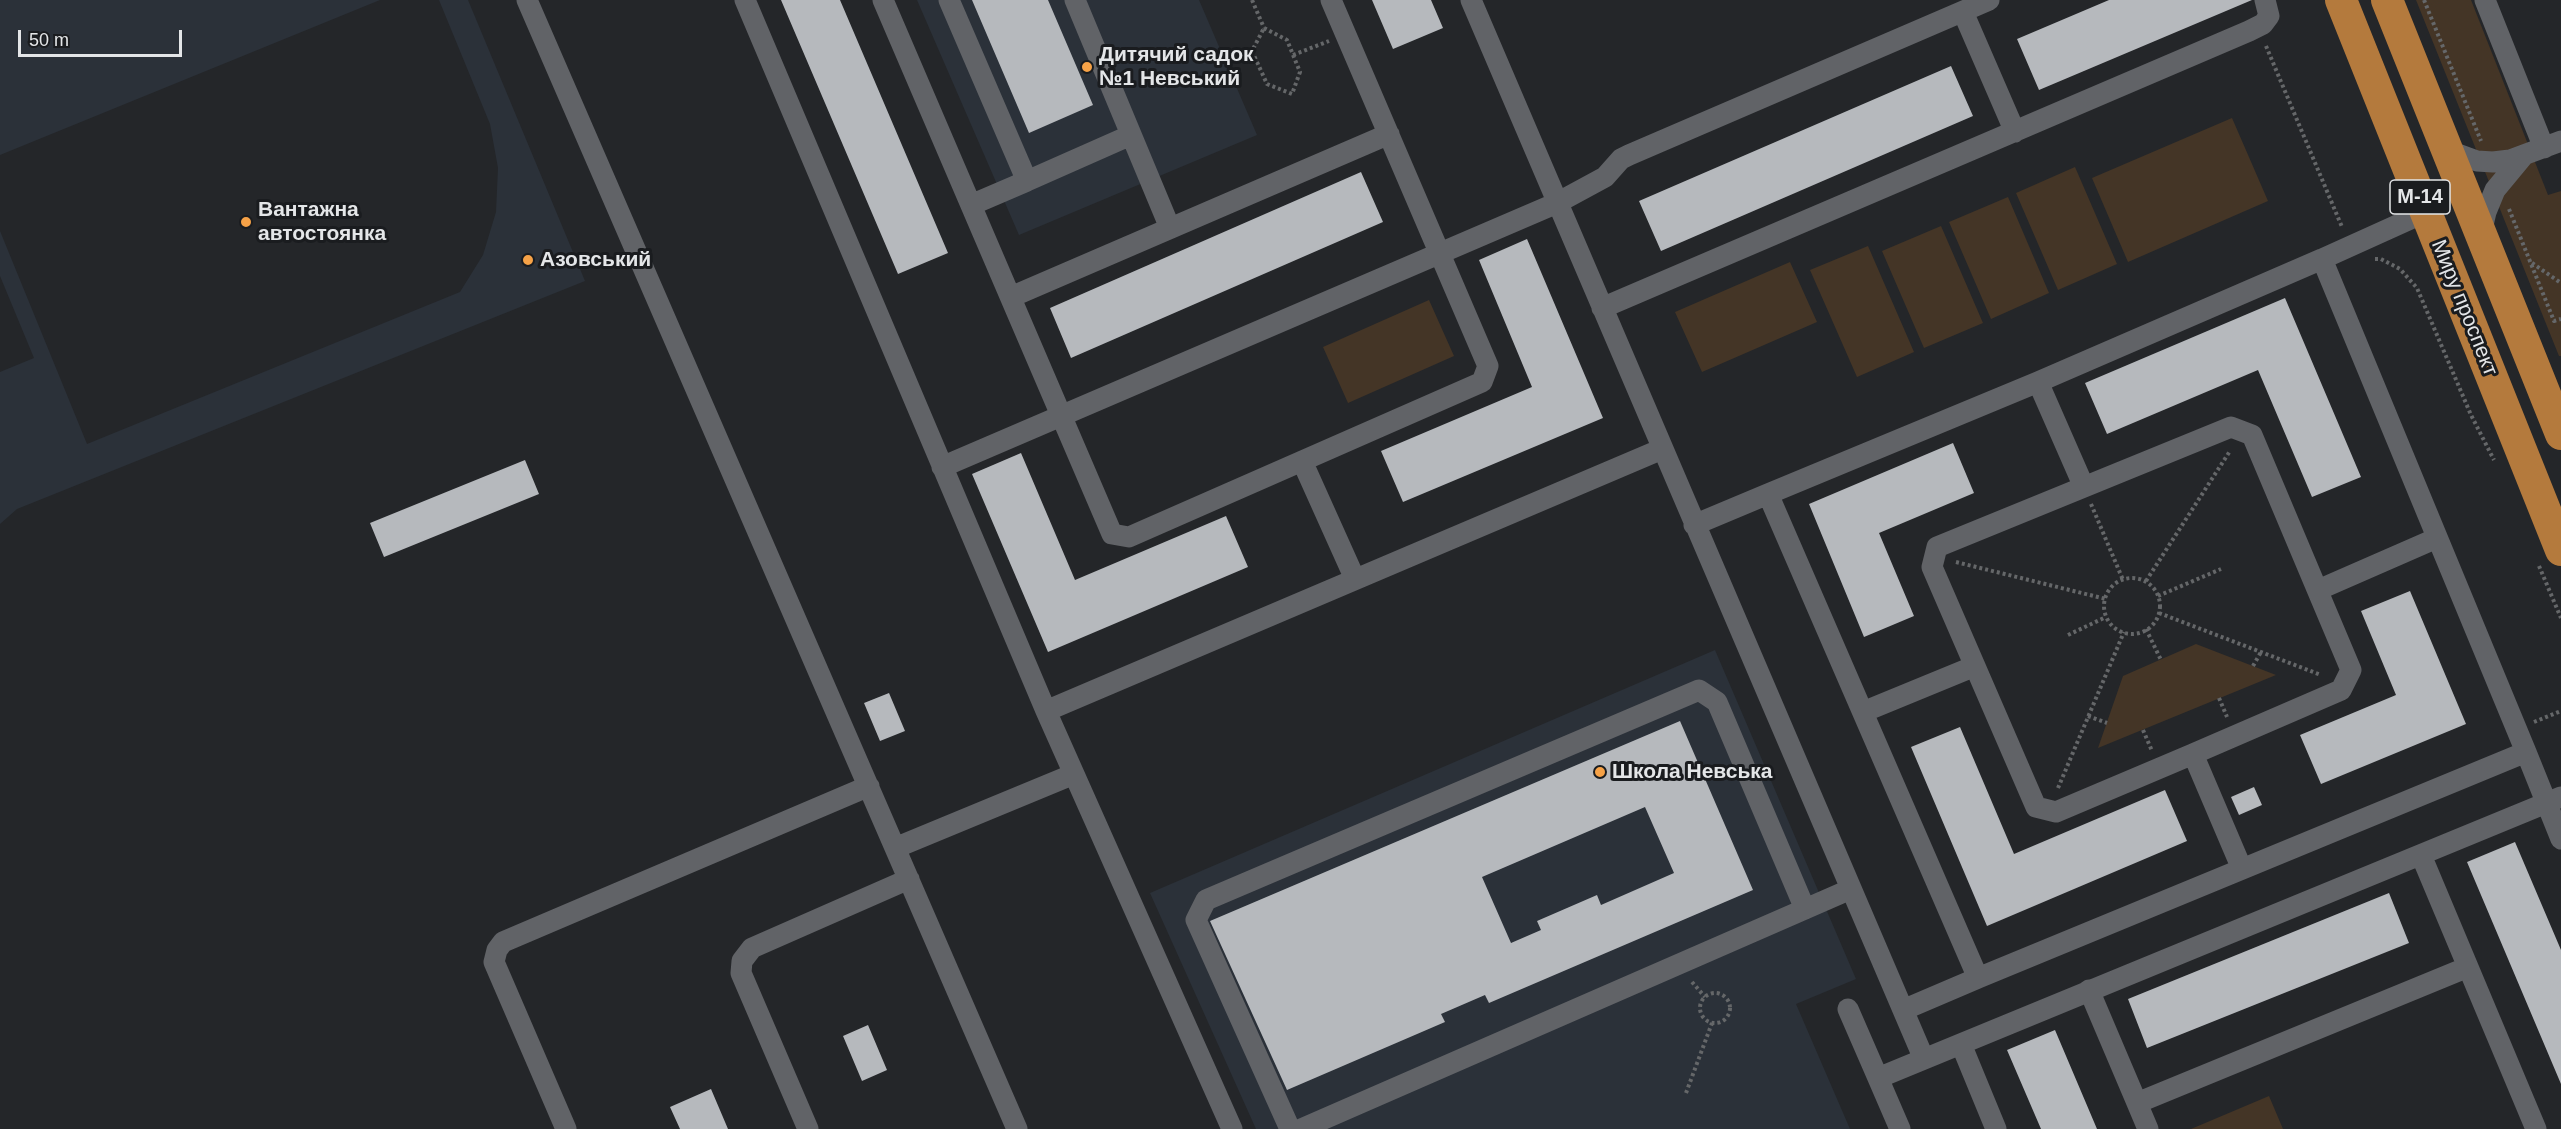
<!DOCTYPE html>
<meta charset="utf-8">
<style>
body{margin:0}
#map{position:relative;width:2561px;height:1129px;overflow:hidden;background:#242629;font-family:Arial,sans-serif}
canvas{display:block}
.scale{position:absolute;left:18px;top:30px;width:164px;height:27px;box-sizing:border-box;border:3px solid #e4e6e8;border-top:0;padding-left:8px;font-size:18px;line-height:21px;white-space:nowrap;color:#e4e6e8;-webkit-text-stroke:4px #1a1c1f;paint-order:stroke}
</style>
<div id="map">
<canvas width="2561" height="1129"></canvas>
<div class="scale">50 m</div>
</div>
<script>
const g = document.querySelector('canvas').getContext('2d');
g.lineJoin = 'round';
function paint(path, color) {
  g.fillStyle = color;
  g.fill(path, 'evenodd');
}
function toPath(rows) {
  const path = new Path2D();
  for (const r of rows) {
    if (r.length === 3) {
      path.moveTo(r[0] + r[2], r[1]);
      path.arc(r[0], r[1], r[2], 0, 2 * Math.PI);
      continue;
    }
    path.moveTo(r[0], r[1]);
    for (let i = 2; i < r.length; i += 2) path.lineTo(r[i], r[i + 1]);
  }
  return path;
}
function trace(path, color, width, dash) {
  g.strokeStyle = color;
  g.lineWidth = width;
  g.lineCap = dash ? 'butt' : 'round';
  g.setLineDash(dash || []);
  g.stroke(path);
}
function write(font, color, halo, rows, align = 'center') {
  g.font = font + ' Arial,sans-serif';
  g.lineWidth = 6;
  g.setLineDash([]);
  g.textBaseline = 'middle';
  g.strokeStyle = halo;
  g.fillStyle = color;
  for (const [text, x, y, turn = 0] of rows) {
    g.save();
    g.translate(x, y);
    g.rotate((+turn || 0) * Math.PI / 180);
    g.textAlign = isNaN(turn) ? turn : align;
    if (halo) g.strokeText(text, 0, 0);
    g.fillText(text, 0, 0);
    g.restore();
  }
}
paint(toPath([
 [0,0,380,0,0,155],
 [439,0,468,0,585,281,17,509,0,524,0,372,34,358,0,276,0,231,87,444,460,292,483,255,496,212,498,168,490,124],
 [917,0,1199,0,1257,135,1019,235],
 [1715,650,1856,979,1796,1004,1850,1129,1256,1129,1150,893]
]), '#2b3139');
paint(toPath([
 [2416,0,2471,0,2548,195,2561,191,2561,356,2559,356],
 [2232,118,2268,201,2128,262,2092,178],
 [2075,167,2117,264,2058,290,2016,193],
 [2008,197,2049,293,1991,319,1949,222],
 [1941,226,1983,323,1924,348,1882,251],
 [1868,246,1914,352,1857,377,1810,270],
 [1790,262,1817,322,1702,372,1675,312],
 [1429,300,1454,356,1348,403,1323,347],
 [2196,644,2276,675,2098,748,2123,676],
 [2269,1096,2283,1129,2191,1129]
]), '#443526');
paint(toPath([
 [781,0,840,0,948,253,898,274],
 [972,0,1048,0,1093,105,1029,133],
 [1372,0,1431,0,1443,28,1393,49],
 [2109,0,2252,0,2039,90,2017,39],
 [1951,66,1973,116,1661,251,1639,201],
 [1361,172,1383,222,1071,358,1050,308],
 [1527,239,1603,418,1403,502,1381,451,1532,387,1479,260],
 [2285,298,2361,477,2312,497,2258,370,2107,434,2085,383],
 [1953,443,1974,493,1879,533,1914,616,1864,637,1809,504],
 [1021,453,1075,580,1226,516,1248,567,1048,652,972,474],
 [525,460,539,494,384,557,370,523],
 [2410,591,2466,724,2321,784,2300,735,2396,695,2361,611],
 [889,693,905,731,880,741,864,703],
 [1680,721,1753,890,1489,1003,1485,995,1441,1014,1445,1022,1287,1090,1210,921],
 [1645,807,1674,873,1601,905,1597,895,1537,921,1541,930,1511,943,1482,877],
 [1960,727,2014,854,2165,790,2187,841,1987,926,1911,747],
 [2254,787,2262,805,2239,815,2231,797],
 [2515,842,2561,950,2561,1084,2467,862],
 [2389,893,2409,943,2147,1048,2128,999],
 [868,1025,887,1070,862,1081,843,1036],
 [2055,1030,2097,1129,2041,1129,2007,1050],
 [711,1089,728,1129,680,1129,670,1107]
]), '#b6b9bd');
trace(toPath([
 [1252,0,1264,28],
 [2424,0,2481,141],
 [1264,28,1287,40,1300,72,1292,94,1267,84,1252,51,1264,28],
 [2266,46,2342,227],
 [1293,55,1329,41],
 [2509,209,2554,321,2561,319],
 [2375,259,2381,259,2400,269,2417,288,2471,415,2494,460],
 [2532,263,2561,283],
 [2091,504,2123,580],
 [1956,562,2106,599],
 [2539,566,2561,618],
 [2132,606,28],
 [2146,581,2230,451],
 [2158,596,2221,569],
 [2159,613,2321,675],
 [2146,629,2161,660],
 [2068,635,2106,617],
 [2253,666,2261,652],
 [2219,698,2227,717],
 [2088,716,2107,723],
 [2534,722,2561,711],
 [2143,730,2152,751],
 [2058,788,2124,632],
 [1692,982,1705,997],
 [1715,1008,15],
 [1686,1093,1712,1023]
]), '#656769', 4, [3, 3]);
trace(toPath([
 [527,0,1017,1129],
 [745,0,1046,711,1232,1129],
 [883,0,1112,534,1129,537,1482,382,1488,366,1331,0],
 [949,0,1027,181,971,205],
 [1075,0,1170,228],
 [1471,0,1924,1059],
 [2485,0,2544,148],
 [1963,12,2015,132],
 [2447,150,2477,161,2493,162,2510,160,2561,141],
 [1027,181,1131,135],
 [2481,234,2486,212,2495,190,2524,155],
 [2322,259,2426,212],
 [1011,297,1389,134],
 [1602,308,2249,31,2263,24,2269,16,2265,0],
 [2038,382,2084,487],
 [1302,461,1355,579],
 [942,467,1557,203,1605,177,1621,159,1629,155,1989,0],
 [1694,525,1768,494],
 [2318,590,2437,538],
 [1046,711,1662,449],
 [1863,712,1975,666],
 [2526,752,1978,978,1768,494,2038,382,2322,259,2526,752,2561,839],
 [2193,754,2341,690,2351,670,2252,435,2231,427,1937,547,1932,567,2036,807,2056,812,2193,754,2242,869],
 [895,848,1074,774],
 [2421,855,2536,1129],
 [2089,990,2137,1103,2468,967],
 [1848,1009,1878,1078,2561,797],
 [1903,1010,1978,978],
 [1961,1044,1996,1129],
 [1878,1078,1900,1129],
 [2137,1103,2148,1129],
 [566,1129,494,962,497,950,503,942,869,786],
 [808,1129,741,973,742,961,752,948,909,879],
 [1290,1129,1196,920,1206,900,1699,690,1717,702,1805,909],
 [1301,1129,1851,889]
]), '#616367', 21);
trace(toPath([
 [2341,0,2561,550],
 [2387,0,2561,434]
]), '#b47a3d', 32);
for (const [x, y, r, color] of [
 [1087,67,6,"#f6a247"],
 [246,222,6,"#f6a247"],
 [528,260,6,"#f6a247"],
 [1600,772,6,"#f6a247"]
]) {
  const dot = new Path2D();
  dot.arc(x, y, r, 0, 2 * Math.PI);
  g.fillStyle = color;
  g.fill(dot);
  trace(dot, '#1a1c1f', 2);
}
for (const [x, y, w] of [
 [2420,197,60]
]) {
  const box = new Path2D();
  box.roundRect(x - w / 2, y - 17, w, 34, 4.5);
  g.fillStyle = '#1a1c1f';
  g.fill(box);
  trace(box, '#e4e6e8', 1.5);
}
write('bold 20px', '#e4e6e8', null, [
 ["М-14",2420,197]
]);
write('bold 21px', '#e4e6e8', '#1a1c1f', [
 ["Дитячий садок",1099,55],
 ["№1 Невський",1099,79],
 ["Вантажна",258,210],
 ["автостоянка",258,234],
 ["Азовський",540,260],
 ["Школа Невська",1612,772]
], 'left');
write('21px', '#e4e6e8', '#1a1c1f', [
 ["Миру проспект",2464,308,68]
]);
</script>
